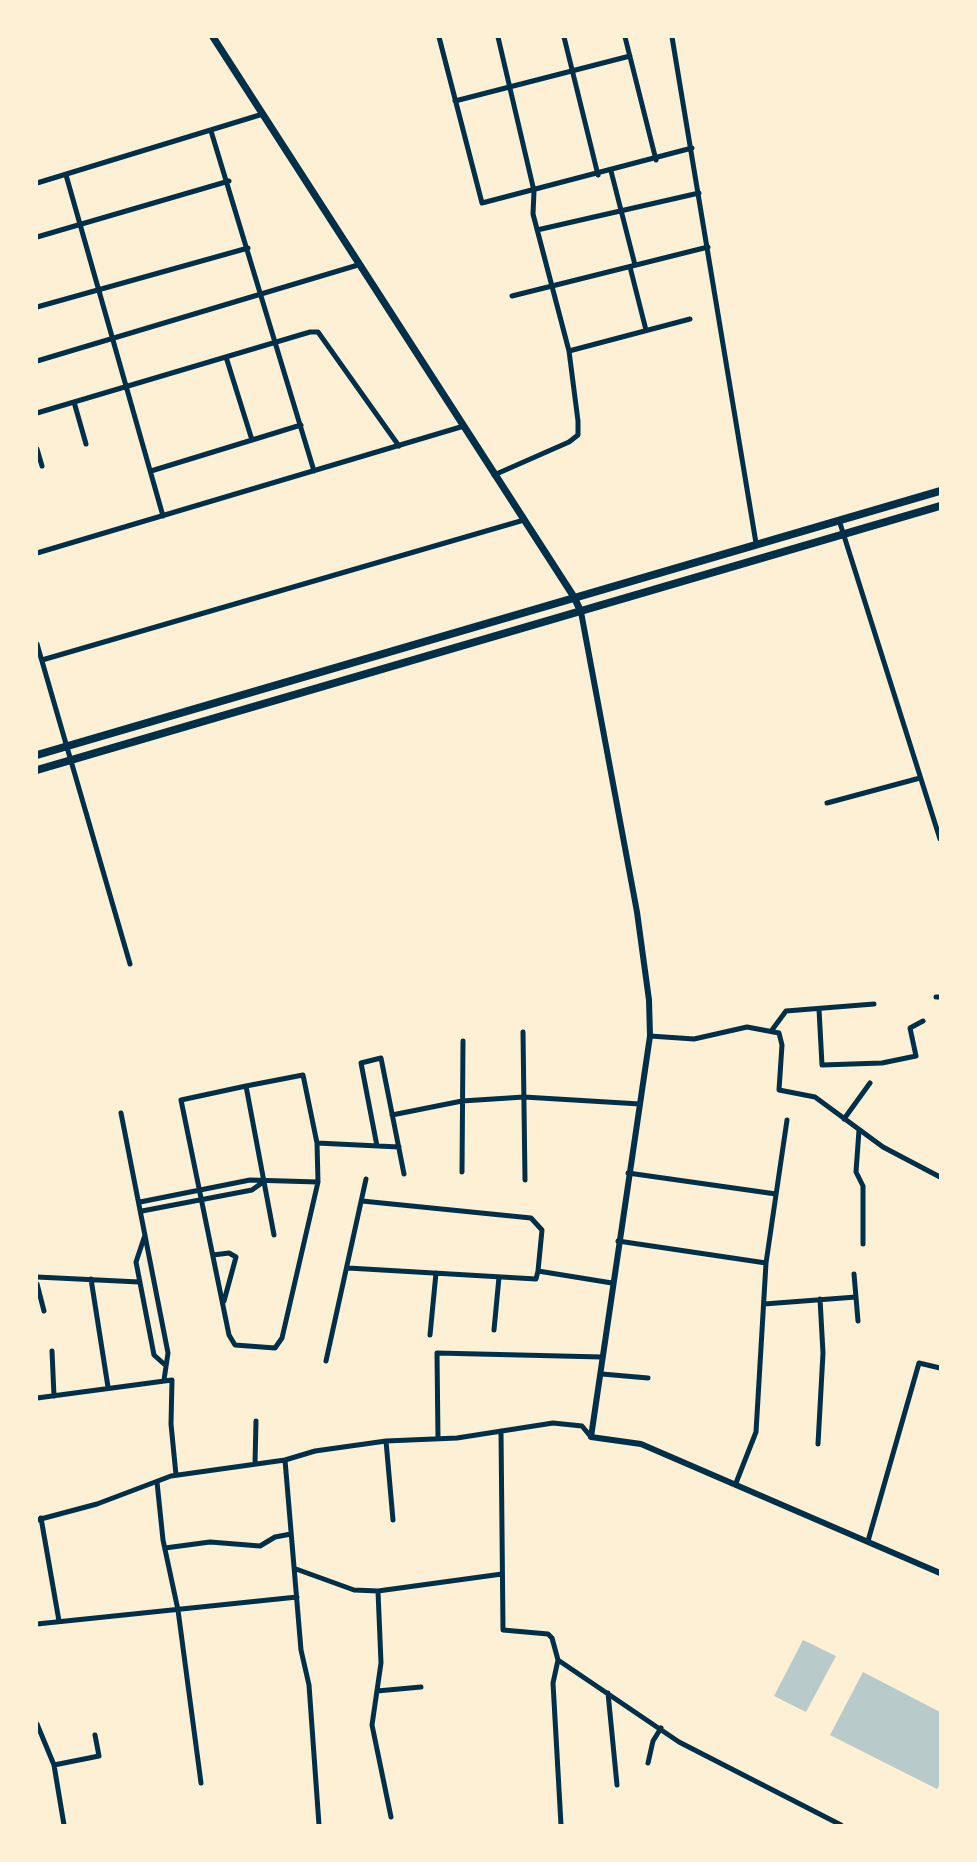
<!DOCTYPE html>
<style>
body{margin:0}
#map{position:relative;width:977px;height:1862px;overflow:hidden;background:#fdf0d5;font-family:Jost,sans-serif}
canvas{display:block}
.frame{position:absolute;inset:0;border:38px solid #fdf0d5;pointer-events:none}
</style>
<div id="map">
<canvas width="977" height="1862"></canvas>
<div class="frame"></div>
</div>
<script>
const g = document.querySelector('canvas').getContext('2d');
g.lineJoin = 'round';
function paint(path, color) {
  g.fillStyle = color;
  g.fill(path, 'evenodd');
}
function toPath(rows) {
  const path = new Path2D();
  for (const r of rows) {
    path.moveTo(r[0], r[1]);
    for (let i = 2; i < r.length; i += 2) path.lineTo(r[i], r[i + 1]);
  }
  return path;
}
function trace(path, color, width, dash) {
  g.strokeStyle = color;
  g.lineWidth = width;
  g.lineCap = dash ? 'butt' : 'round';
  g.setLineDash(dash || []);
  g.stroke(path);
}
paint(toPath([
 [803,1640,836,1656,806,1712,774,1696],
 [863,1672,940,1712,940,1784,937,1789,830,1735]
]), '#b9caca');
trace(toPath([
 [439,37,482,203,692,148],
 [564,37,598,175],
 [625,37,656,160],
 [672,37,756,543],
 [455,101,630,56],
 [211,131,314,471],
 [611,171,635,265],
 [66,175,163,516],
 [37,183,263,114],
 [537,230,699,193],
 [37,237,229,181],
 [630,267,646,330],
 [512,296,708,247],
 [37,307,248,248],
 [569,351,690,319],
 [226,357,252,440],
 [37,361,358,265],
 [74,402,86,444],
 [37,413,310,332,318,332,399,446],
 [37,449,42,466],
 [151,471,301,425],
 [494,475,569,442,578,435,578,421,569,351,533,214,534,191,498,37],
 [839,520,940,839],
 [37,553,464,426],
 [37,644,130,964],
 [42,660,524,520],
 [827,803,920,778],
 [936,997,940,997],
 [819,1009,822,1065,882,1063,916,1056,910,1028,923,1021],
 [772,1030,786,1011,874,1004],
 [523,1032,525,1180],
 [650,1036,694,1039,747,1027,779,1033,782,1045,779,1090,815,1097,883,1147,940,1177],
 [246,1086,181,1100,229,1335,235,1345,275,1348,282,1338,318,1182,317,1143,303,1075,246,1086,274,1235],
 [121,1113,168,1353,164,1380],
 [392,1115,462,1101,524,1097,640,1104],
 [844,1119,870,1083],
 [859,1130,856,1172,863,1186,863,1244],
 [317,1143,399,1147],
 [377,1146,361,1063,381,1058,404,1174],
 [462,1172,463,1041],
 [628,1173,776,1194],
 [362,1201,531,1218,542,1230,538,1271],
 [140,1202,250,1180,318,1182],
 [142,1211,252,1190,263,1182],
 [145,1235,136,1262,154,1355,164,1364],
 [618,1241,766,1263],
 [213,1255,229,1253,236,1257,224,1301],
 [348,1268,536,1279,538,1271,612,1283],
 [854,1274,858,1321],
 [37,1277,139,1282],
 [91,1279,108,1387],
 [37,1284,44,1311],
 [764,1304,856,1297],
 [494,1330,499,1277],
 [430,1335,436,1273],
 [52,1351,54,1396],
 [326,1361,366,1179],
 [602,1374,648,1378],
 [37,1398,172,1380,171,1424,176,1475],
 [501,1431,503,1630,548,1634,552,1638,558,1660,679,1742,841,1825],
 [438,1439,437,1353,602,1357],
 [386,1441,393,1520],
 [818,1444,823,1353,820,1299],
 [285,1460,301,1650,309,1685,319,1825],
 [255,1464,256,1421],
 [157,1482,163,1540,178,1610,201,1783],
 [736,1483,756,1432,766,1263,787,1120],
 [41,1518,59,1621],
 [37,1520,97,1504,171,1476,285,1460,315,1451,386,1441,457,1438,553,1423,582,1426,591,1437],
 [868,1541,919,1363,940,1368],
 [165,1548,210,1542,260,1546,275,1537,291,1534],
 [296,1569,354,1590,378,1591,502,1574],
 [378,1591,381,1663,372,1725,391,1817],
 [37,1624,297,1597],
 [558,1660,553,1683,561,1825],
 [377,1691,421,1687],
 [608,1693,617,1785],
 [37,1724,54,1765,64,1825],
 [648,1763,653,1741,661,1728],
 [54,1765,99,1756,95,1735]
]), '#003049', 5);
trace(toPath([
 [581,612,637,912,649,1000,650,1036,591,1437,641,1444,940,1573]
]), '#003049', 6);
trace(toPath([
 [213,37,574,597,581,612]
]), '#003049', 7);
trace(toPath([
 [37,755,940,491],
 [37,770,940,506]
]), '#003049', 8);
</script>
